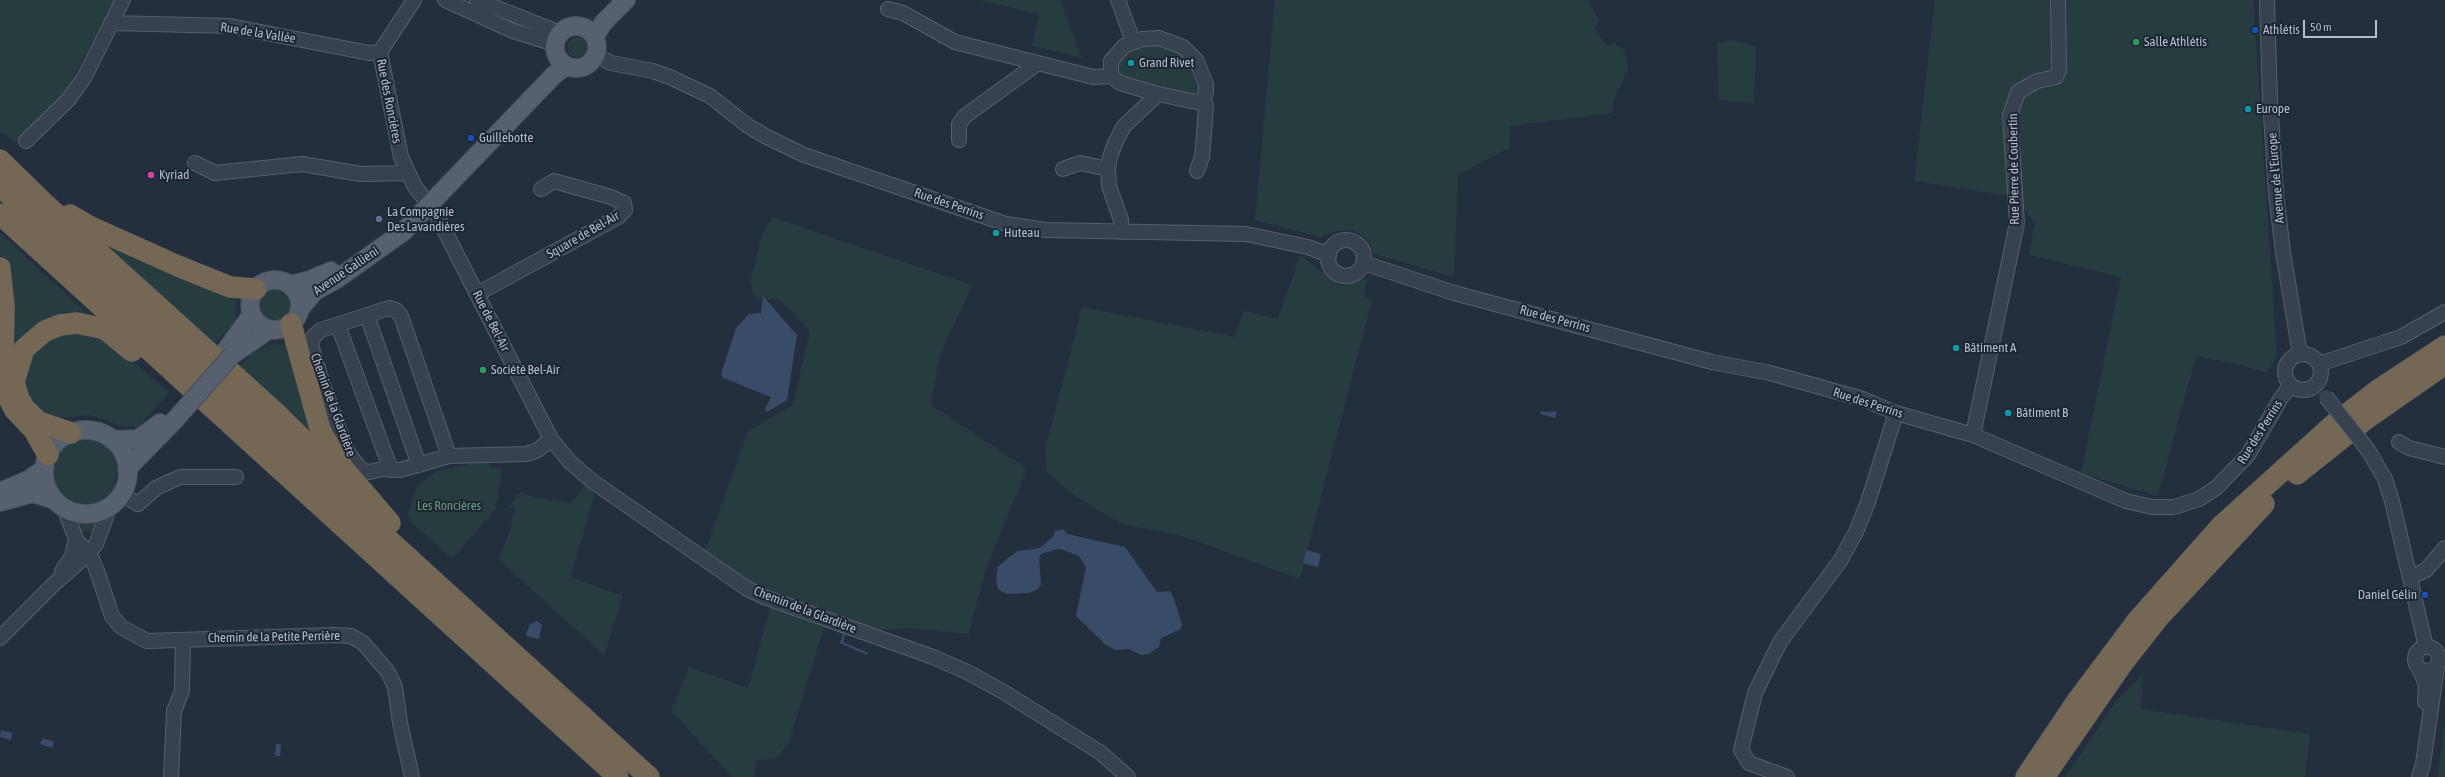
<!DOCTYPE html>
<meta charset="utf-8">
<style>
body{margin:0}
#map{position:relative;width:2445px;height:777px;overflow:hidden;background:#242f3e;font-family:"Asap Condensed",sans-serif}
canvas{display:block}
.scale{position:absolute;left:2303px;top:20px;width:74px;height:18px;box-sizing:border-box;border:2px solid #b4bcc9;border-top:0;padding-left:5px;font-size:12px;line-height:14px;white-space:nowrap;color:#b4bcc9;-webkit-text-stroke:3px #1d2633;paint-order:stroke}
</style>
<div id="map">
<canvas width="2445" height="777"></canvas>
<div class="scale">50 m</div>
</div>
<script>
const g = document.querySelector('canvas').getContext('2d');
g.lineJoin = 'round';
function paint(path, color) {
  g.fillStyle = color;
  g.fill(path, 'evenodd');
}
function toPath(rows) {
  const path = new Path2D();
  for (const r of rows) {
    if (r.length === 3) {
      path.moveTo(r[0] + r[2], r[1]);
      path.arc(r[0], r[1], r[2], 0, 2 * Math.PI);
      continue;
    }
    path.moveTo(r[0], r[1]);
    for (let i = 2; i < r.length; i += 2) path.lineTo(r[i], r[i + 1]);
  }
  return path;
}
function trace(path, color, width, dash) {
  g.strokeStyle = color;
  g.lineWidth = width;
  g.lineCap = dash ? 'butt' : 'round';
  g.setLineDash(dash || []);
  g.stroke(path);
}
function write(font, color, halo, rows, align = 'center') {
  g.font = font + ' "Asap Condensed",sans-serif';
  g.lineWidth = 4;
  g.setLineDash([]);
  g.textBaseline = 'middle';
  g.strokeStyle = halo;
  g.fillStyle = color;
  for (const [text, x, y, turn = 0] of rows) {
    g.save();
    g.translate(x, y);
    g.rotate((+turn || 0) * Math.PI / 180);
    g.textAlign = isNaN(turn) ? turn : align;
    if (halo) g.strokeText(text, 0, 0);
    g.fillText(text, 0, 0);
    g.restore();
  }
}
paint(toPath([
 [0,0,115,0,63,96,16,144,0,131],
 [979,0,1060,0,1082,58,1032,46,1039,14],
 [1275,0,1587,0,1599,19,1595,29,1606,46,1615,44,1622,48,1627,58,1628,69,1615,97,1612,113,1510,126,1509,148,1458,175,1454,277,1373,254,1369,241,1352,230,1337,231,1320,237,1255,220],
 [1935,0,2253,0,2277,355,2267,373,2238,364,2196,356,2158,496,2081,473,2121,277,2029,255,2035,223,2019,202,2008,196,1914,181],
 [577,47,10],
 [1733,40,1756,46,1754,103,1718,100,1717,43],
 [1153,43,1186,55,1202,86,1198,94,1196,96,1127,81,1121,76,1117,64,1125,52],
 [772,217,972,285,939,357,931,405,1027,469,986,568,969,634,910,628,859,631,764,597,705,551,748,431,793,405,810,331,780,300,755,299,750,282,762,235],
 [0,233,91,317,14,360,3,262,0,253],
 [96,235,237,291,235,323,212,346,113,258],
 [1300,255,1340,286,1367,278,1364,297,1372,299,1300,579,1177,534,1124,525,1076,497,1046,472,1045,450,1082,307,1235,337,1243,311,1278,319],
 [275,305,17],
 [75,331,106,339,169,392,138,428,120,426,103,419,88,415,51,419,29,404,23,379,33,352,52,337],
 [288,344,314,438,237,370,253,352,270,345],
 [82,439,95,440,107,446,115,457,119,468,114,483,116,487,111,494,100,503,87,506,73,504,62,497,56,490,52,477,53,464,59,452,69,443],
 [488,460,489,467,502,468,496,509,452,559,411,522,408,513,417,486,436,471],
 [585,485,595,494,570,577,623,596,604,655,499,560,511,526,515,505,505,512,521,491,531,497,571,503],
 [98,519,96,531,80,533,75,520,91,522],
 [771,604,824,627,789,742,778,758,757,760,754,777,732,777,671,711,689,667,748,688],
 [2143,674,2141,709,2310,734,2305,777,2065,777,2114,704],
 [2445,724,2445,777,2437,777]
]), '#263c3f');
paint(toPath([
 [763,296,797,335,787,400,767,412,765,409,771,397,723,378,721,374,736,328,749,314,761,313],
 [1541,411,1546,412,1557,411,1555,418,1540,414],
 [1063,529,1067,534,1125,547,1157,592,1170,591,1173,596,1182,624,1181,629,1161,638,1159,647,1149,654,1141,655,1129,649,1116,650,1106,645,1076,616,1086,567,1079,556,1063,550,1058,549,1041,554,1039,559,1041,584,1038,589,1029,593,1006,594,998,589,996,579,998,567,1008,558,1018,551,1040,548,1053,537,1055,531],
 [1306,550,1321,554,1318,567,1303,563],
 [537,621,542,625,539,639,526,636,529,625],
 [830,626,846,632,843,642,868,653,867,655,840,643,843,634,829,628],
 [1,730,12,733,11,740,0,737],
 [43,738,54,742,52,748,40,744],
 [276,744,281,744,280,756,275,756]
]), '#394c67');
const minor = toPath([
 [414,0,380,52,401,157,415,187,435,212,551,439,570,462,592,481,746,588,764,597,933,657,967,672,1002,691,1101,753,1128,777],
 [445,0,513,31,555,44],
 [477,0,560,33],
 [1118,0,1133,41],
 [2267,0,2270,100,2276,194,2283,252,2300,354],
 [888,9,903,13,955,42,1093,77,1111,76],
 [111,23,230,26,369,53,380,52],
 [1159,38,1183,47,1196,60,1206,84,1206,93,1203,100,1196,102,1158,94,1120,83,1111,76,1111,61,1124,46,1142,39,1159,38],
 [596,55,611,63,653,71,672,78,710,96,748,126,767,137,804,155,1006,224,1046,230,1246,234,1308,247,1329,255],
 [959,140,959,124,965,116,1038,63],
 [26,141,68,100,84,78,123,0],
 [195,163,215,173,302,164,361,174,408,173],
 [1063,169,1080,163,1108,169],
 [1197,171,1202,157,1204,134,1206,105,1203,100],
 [1121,232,1121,220,1109,186,1108,169,1110,157,1115,143,1124,126,1158,94],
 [1346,258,18],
 [1364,263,1454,293,1712,362,1770,373,1863,399,1896,413,1973,435,2126,501,2152,507,2174,507,2199,499,2216,488,2248,455,2281,398,2290,386],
 [477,294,618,217,625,210,624,203,611,197,554,181,541,189],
 [367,315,419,465],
 [338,325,391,470],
 [2303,372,18],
 [2319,364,2401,337,2445,312],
 [1973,435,2017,223,2010,115,2018,92,2037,81,2056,77,2059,70,2058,0],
 [2399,442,2409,448,2445,457],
 [2368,450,2385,479,2392,501,2426,647],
 [449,456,401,316,396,310,389,308,321,330,314,336,311,345,323,385,347,451,361,470,369,472,383,469,400,470,449,456,527,454,538,450,551,439],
 [121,494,138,504,156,488,180,477,236,477],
 [76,539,92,559,97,571,112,616,121,627,147,641,334,635,351,636,363,643,388,672,395,687,400,723,412,777],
 [62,571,72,556,76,539,64,508],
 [2411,577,2426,570,2445,548],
 [0,638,54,584,88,554,96,544,110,506],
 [2427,659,12],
 [2419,668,2426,685,2425,702],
 [171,777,174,711,182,691,183,640],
 [1787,777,1749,763,1741,750,1755,693,1780,642,1840,561,1856,532,1868,502,1896,413],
 [2419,777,2423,764,2437,667]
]);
const major = toPath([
 [576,47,21],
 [595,36,603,23,626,0],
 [275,305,25],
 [290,285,310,280,331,271],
 [299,310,315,291,337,279,403,232,554,75,566,66],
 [226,350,252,314],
 [232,355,270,329],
 [86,472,42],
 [112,440,138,439,160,423],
 [127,469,174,421],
 [2,491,28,480,44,469],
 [0,502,33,493,54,500]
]);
const highway = toPath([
 [0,160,45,204,276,413,339,475],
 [0,186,649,777],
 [0,214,618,777],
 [70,215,91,227,178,266,230,287,256,289],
 [0,268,4,306,3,374,7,395,15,410,34,430,48,455],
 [291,324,321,432,344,469,390,523],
 [71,433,39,422,25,409,19,399,14,382,24,349,45,331,60,325,77,323,105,329,132,351],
 [2297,474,2366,419,2445,364],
 [2026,777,2077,701,2137,621,2221,526,2333,425,2378,390,2445,346],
 [2044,777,2122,664,2159,617,2264,504]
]);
trace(minor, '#565f6c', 16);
trace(major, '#414a57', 20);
trace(highway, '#434c59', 22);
trace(minor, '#38414e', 14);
trace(major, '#56606e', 18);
trace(highway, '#746855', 21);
const minorBridge = toPath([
 [2326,397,2368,450]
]);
const majorBridge = toPath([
 [174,421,232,355]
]);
trace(minorBridge, '#565f6c', 16, []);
trace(majorBridge, '#414a57', 20, []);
trace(minorBridge, '#38414e', 14);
trace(majorBridge, '#56606e', 18);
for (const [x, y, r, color] of [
 [2255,30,4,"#1a4fb4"],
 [2136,42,4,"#2e9e5b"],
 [1131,63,4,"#0f9aa8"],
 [2248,109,4,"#0f9aa8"],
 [471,138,4,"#1a4fb4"],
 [151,175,4,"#d1479c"],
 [379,219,4,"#5c6f8a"],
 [996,233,4,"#0f9aa8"],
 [1956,348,4,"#0f9aa8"],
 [483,370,4,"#2e9e5b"],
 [2008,413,4,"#0f9aa8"],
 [2425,595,4,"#1a4fb4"]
]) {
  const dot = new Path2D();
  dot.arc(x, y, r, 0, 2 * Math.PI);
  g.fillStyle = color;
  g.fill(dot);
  trace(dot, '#1d2633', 1.5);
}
write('13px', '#b4bcc9', '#1d2633', [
 ["Athlétis",2263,30],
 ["Salle Athlétis",2144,42],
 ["Grand Rivet",1139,63],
 ["Europe",2256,109],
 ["Guillebotte",479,138],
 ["Kyriad",159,175],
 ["La Compagnie",387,212],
 ["Des Lavandières",387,227],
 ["Huteau",1004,233],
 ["Bâtiment A",1964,348],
 ["Société Bel-Air",491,370],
 ["Bâtiment B",2016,413],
 ["Daniel Gélin",2417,595,"right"]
], 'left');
write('13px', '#b4bcc9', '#1d2633', [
 ["Rue de la Vallée",258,33,9],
 ["Rue des Roncières",389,101,79],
 ["Rue Pierre de Coubertin",2014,169,-91],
 ["Avenue de l'Europe",2276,178,-95],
 ["Rue des Perrins",949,204,19],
 ["Square de Bel-Air",583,235,-30],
 ["Avenue Gallieni",346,271,-34],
 ["Rue des Perrins",1555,319,15],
 ["Rue de Bel-Air",491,321,63],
 ["Rue des Perrins",1868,403,18],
 ["Chemin de la Glardière",333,405,70],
 ["Rue des Perrins",2260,432,-58],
 ["Chemin de la Glardière",805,610,21],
 ["Chemin de la Petite Perrière",274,637,-1]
]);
write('13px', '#6b9a76', '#1d2633', [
 ["Les Roncières",449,506]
]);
</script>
